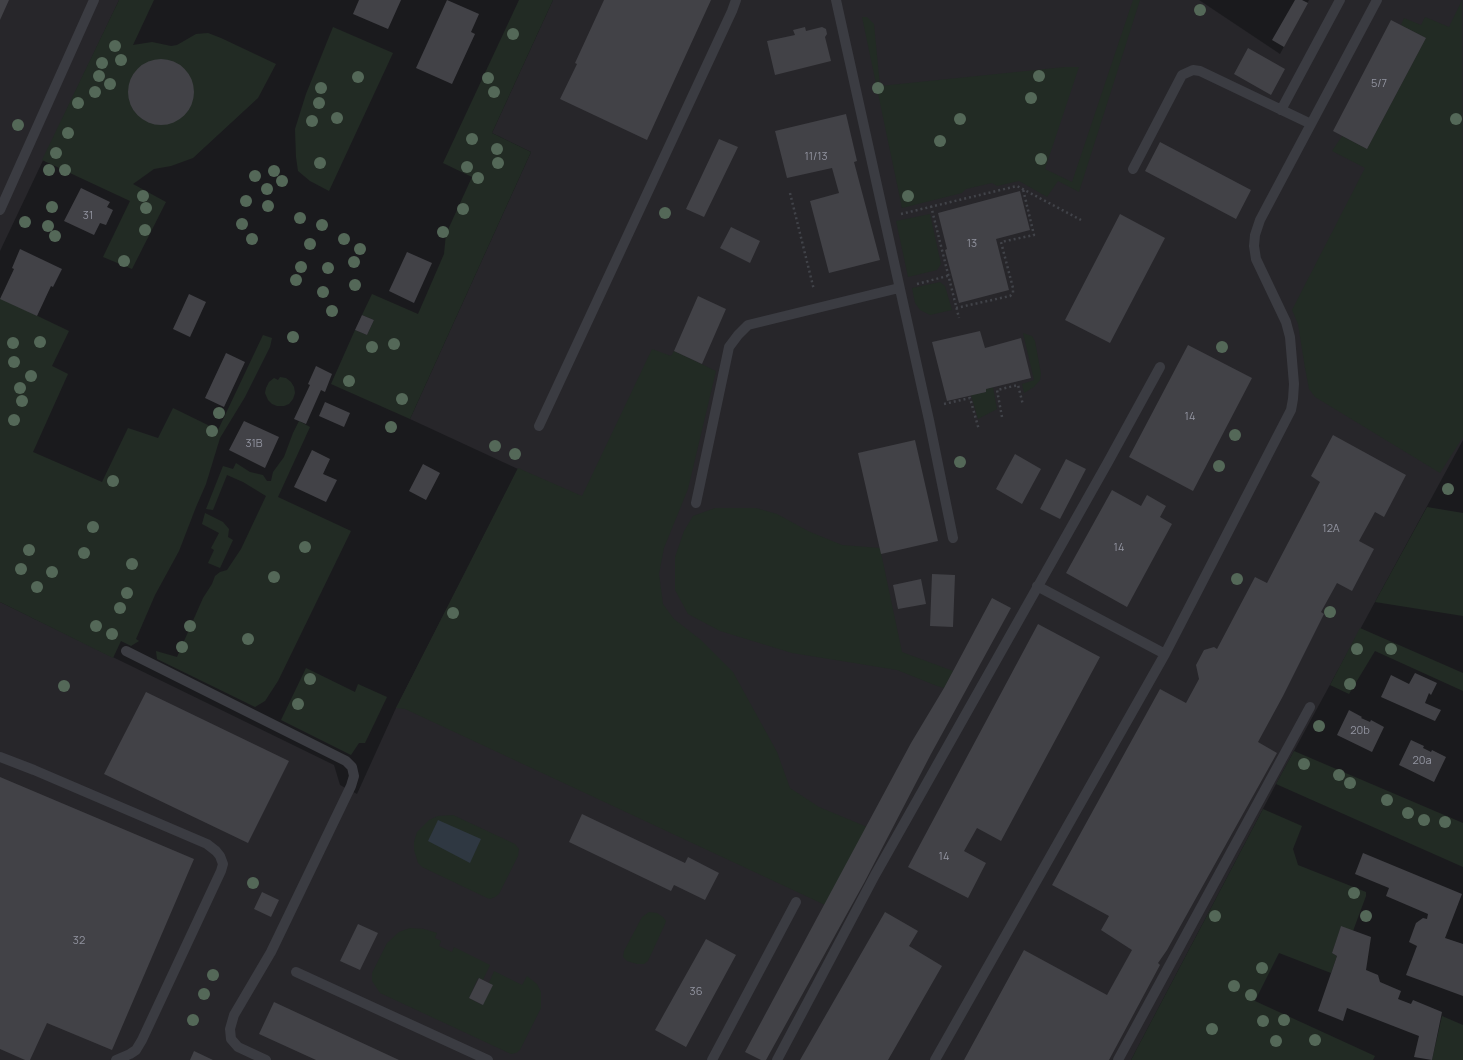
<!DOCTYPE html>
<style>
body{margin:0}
canvas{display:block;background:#1a1a1d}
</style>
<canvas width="1463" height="1060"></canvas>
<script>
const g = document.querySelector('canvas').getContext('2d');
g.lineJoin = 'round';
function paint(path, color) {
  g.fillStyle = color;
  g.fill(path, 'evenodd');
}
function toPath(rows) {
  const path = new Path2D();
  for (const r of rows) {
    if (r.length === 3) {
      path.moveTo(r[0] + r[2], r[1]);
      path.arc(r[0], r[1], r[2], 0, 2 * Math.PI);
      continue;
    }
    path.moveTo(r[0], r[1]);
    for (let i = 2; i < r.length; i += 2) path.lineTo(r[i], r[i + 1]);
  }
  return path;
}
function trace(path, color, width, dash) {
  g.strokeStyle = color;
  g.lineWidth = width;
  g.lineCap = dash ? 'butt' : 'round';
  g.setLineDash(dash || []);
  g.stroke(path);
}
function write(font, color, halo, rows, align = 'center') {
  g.font = font + ' Manrope,sans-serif';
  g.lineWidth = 3;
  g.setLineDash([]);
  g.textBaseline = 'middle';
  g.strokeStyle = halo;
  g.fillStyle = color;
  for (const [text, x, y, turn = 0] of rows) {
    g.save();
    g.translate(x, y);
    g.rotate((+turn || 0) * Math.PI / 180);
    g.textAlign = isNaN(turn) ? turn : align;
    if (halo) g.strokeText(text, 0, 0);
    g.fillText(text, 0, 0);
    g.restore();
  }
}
paint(toPath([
 [0,0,119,0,0,251],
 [553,0,1199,0,1280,54,1309,0,1463,0,1463,440,1276,784,1131,1060,0,1060,0,602,334,765,340,785,357,794,396,708,518,469,410,419,531,152,492,133]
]), '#27262a');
paint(toPath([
 [119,0,154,0,133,45,152,42,171,46,177,45,196,34,208,33,221,38,276,64,258,98,193,158,171,166,154,169,133,184,166,202,132,269,103,257,130,201,42,160],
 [519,0,553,0,492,133,531,152,410,419,331,384,355,330,367,335,374,320,362,315,372,294,418,314,444,254,446,234,472,177,443,163],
 [1133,0,1140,0,1079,192,1058,181,1047,197,1019,181,997,186,992,183,966,189,962,193,902,208,862,17,867,17,874,24,880,86,1065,67,1079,67,1045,169,1072,182],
 [1462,0,1463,437,1440,473,1315,397,1309,389,1305,368,1298,324,1292,310,1365,168,1332,151,1342,136,1367,149,1426,38,1401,25,1404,18,1421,25,1425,17,1449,27],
 [333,27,393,53,329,191,310,181,298,171,296,157,295,129,306,94],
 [930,214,941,264,937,270,908,277,896,221],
 [940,282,945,286,952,310,930,315,920,310,915,303,912,288],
 [0,298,69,331,52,366,68,374,33,452,102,482,128,428,158,438,173,408,218,430,263,335,272,338,270,347,245,397,220,438,206,484,196,507,179,551,155,595,136,639,139,641,131,646,121,641,113,658,0,602],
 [1023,333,1032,336,1035,341,1041,374,1040,380,1034,387,1024,393,1022,384,1034,380],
 [652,349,671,356,674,351,716,371,688,489,664,548,659,574,663,604,674,619,701,640,733,672,777,752,790,788,819,807,867,827,825,905,405,709,396,708,518,468,582,496],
 [280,377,286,378,291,382,294,387,295,393,293,399,289,404,284,406,277,406,272,404,268,400,265,393,266,388,269,382,274,378,278,380],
 [993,387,997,409,978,419,971,395,986,392,986,389],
 [299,421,310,427,278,497,351,531,278,681,265,701,255,707,157,659,156,651,177,657,203,598,212,584,215,576,220,572,227,570,241,549,266,496,243,482,227,475,213,510,206,509,223,466,233,469,236,463,250,472,263,475,267,481,271,481,273,472,284,457,293,433],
 [1427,507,1463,513,1463,616,1375,602],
 [715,508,756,508,777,514,808,531,842,545,880,548,902,652,953,671,944,688,937,686,897,670,792,653,720,631,688,614,675,590,675,557,684,531,693,516],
 [205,513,223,522,229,529,228,537,233,540,220,568,208,563,214,550,211,548,219,533,202,524],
 [1360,628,1463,673,1463,691,1375,651,1349,694,1330,685],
 [306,668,355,692,358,684,387,697,365,743,359,743,351,755,281,720],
 [1294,751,1463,823,1463,867,1276,784],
 [1263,809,1302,826,1293,849,1298,865,1366,892,1366,896,1353,931,1341,927,1332,953,1337,956,1331,973,1279,953,1255,1001,1375,1056,1373,1060,1131,1060],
 [453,815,515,844,519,849,518,856,499,894,495,897,490,899,487,898,422,867,418,863,414,850,414,842,417,832,429,820,438,816],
 [649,912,657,913,663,917,666,921,665,924,648,961,644,964,637,964,627,961,623,957,624,951,642,917],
 [410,928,424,929,437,933,435,938,441,941,439,946,452,952,454,947,490,965,483,980,478,978,469,998,482,1005,493,985,489,983,494,971,522,985,527,976,537,984,541,992,541,1008,520,1050,516,1053,511,1054,380,993,372,981,372,973,387,943,399,932],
 [1442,1016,1463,1025,1463,1060,1432,1060]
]), '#222b24');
paint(toPath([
 [438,820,481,839,470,863,428,841]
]), '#2f3842');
paint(toPath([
 [0,0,9,0,0,20],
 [359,0,401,0,388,29,353,14],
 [447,0,479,14,471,32,475,34,452,84,416,68],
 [604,0,711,0,647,140,560,99,577,64,575,63],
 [1295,0,1302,0,1308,3,1284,47,1272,40],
 [1391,20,1426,38,1367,149,1333,131],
 [805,27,806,31,822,27,826,29,827,34,825,37,831,61,775,75,767,41,795,35,793,30],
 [1248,48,1285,69,1271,95,1234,74],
 [161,92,33],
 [846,114,857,161,854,162,880,260,829,273,810,201,839,193,832,168,787,178,775,131],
 [719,139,738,147,704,217,686,209],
 [1160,142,1251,190,1236,219,1145,171],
 [81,188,110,202,107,207,113,210,106,225,100,223,94,235,64,221],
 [1020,191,1030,230,996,239,1009,290,959,303,945,250,947,249,938,213],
 [1120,214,1165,238,1110,343,1065,320],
 [731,227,760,241,750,263,720,248],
 [20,249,62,269,53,287,51,286,37,316,0,299,14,269,12,268],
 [407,252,432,263,414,303,389,291],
 [189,294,206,302,190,337,173,329],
 [698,296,726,309,702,364,674,351],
 [362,315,374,320,367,335,355,330],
 [980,331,985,348,1021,338,1031,378,986,389,986,392,947,401,932,342],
 [1188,345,1252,378,1193,491,1129,457],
 [226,353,245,362,224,407,205,398],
 [316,366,332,374,325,392,321,390,306,424,294,419,310,385,308,384],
 [325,402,350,413,344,427,319,416],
 [244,421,279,437,265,468,229,450],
 [1333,435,1406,475,1384,517,1375,512,1359,541,1374,549,1352,591,1337,583,1321,612,1324,614,1283,696,1258,742,1277,753,1167,950,1158,963,1160,965,1109,1060,964,1060,1024,950,1107,995,1132,950,1101,930,1109,916,1052,885,1160,689,1186,703,1199,679,1196,665,1204,650,1214,647,1217,649,1255,577,1267,583,1320,482,1311,476],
 [915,440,938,541,881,554,858,453],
 [312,450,330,459,323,474,337,480,326,502,294,487],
 [1015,454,1041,469,1022,504,996,489],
 [1066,459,1086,469,1060,519,1040,509],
 [423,464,440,473,426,500,409,491],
 [1112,490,1141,506,1147,495,1166,506,1160,517,1172,524,1127,607,1066,573],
 [932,574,955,575,953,627,930,626],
 [921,579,926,604,898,609,893,585],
 [992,598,1011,608,931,754,864,883,766,1060,761,1060,745,1052,911,743,944,688],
 [1038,624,1100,657,1001,841,977,828,964,851,986,863,968,898,908,867],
 [1415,673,1437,683,1431,695,1429,693,1425,703,1441,710,1435,721,1381,697,1391,675,1409,684],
 [146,692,289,761,248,843,104,774],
 [1349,710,1362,717,1361,718,1370,722,1371,720,1384,727,1372,752,1337,735],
 [1411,740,1424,746,1423,748,1431,752,1432,750,1446,757,1434,782,1399,765],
 [0,777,194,859,112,1050,47,1023,30,1060,25,1060,0,1049],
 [582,814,685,863,688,857,719,873,705,900,674,885,671,891,569,842],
 [1363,853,1462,894,1445,938,1463,944,1463,996,1406,975,1417,946,1409,942,1416,923,1423,918,1427,919,1428,914,1386,896,1389,888,1355,874],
 [262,892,279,900,271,917,254,909],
 [885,912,918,931,909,946,942,966,888,1060,800,1060],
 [358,924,378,933,360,970,340,961],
 [1341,926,1371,937,1366,970,1378,975,1380,982,1401,991,1398,999,1411,1004,1413,1000,1442,1012,1432,1060,1414,1057,1419,1036,1347,1008,1343,1021,1318,1011,1337,956,1332,953],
 [706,939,736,955,686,1047,655,1030],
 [479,978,493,985,483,1005,469,998],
 [274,1002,399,1060,316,1060,259,1034],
 [194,1051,213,1060,190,1060]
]), '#424247');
trace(toPath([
 [790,193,814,290],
 [931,206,959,318],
 [901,214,1017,186,1081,220],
 [917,284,951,275],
 [956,308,1010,296,1013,293,1013,288,1001,242,1034,235,1023,189],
 [944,404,970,398,979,430],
 [1002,417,997,390,1018,385,1023,405]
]), '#414349', 2.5, [2, 3]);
trace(toPath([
 [836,0,929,420,953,538],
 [1281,110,1340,0],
 [1133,169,1182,75,1193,70,1200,71,1311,124],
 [0,210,94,0],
 [539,426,732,11,736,0],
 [696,503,729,347,738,335,748,325,899,288],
 [1037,586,1165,654],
 [126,651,346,761,352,767,354,776,351,786,271,952,234,1015,230,1029,231,1039,238,1047,266,1060],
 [0,757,34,770,207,844,216,851,220,856,223,864,221,871,142,1040,136,1050,130,1054,116,1060],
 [296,972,488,1060],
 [712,1060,796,902],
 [777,1060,875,875,1108,462,1160,367],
 [935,1060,1165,654,1291,410,1293,399,1294,384,1290,337,1286,322,1256,259,1254,246,1255,235,1260,220,1269,203,1377,0],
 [1118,1060,1310,707]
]), '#3b3c42', 10);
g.fillStyle = '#546858';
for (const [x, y] of [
 [1200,10],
 [513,34],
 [115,46],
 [121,60],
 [102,63],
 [99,76],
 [1039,76],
 [358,77],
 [488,78],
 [110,84],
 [321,88],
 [878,88],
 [95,92],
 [494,92],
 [1031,98],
 [78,103],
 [319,103],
 [337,118],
 [960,119],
 [1456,119],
 [312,121],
 [18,125],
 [68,133],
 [472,139],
 [940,141],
 [497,149],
 [56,153],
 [1041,159],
 [320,163],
 [498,163],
 [467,167],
 [49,170],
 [65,170],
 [274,171],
 [255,176],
 [478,178],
 [282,181],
 [267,189],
 [143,196],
 [908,196],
 [246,201],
 [268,206],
 [52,207],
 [146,208],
 [463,209],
 [665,213],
 [300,218],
 [25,222],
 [242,224],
 [322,225],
 [48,226],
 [145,230],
 [443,232],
 [55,236],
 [252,239],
 [344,239],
 [310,244],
 [360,249],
 [124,261],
 [354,262],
 [301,267],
 [328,268],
 [296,280],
 [355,285],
 [323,292],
 [332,311],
 [293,337],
 [40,342],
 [13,343],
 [394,344],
 [372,347],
 [1222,347],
 [14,362],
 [31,376],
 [349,381],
 [20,388],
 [402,399],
 [22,401],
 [219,413],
 [14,420],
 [391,427],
 [212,431],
 [1235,435],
 [495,446],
 [515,454],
 [960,462],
 [1219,466],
 [113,481],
 [1448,489],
 [93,527],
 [305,547],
 [29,550],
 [84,553],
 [132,564],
 [21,569],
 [52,572],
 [274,577],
 [1237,579],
 [37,587],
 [127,593],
 [120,608],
 [1330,612],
 [453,613],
 [96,626],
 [190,626],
 [112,634],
 [248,639],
 [182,647],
 [1357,649],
 [1391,649],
 [310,679],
 [1350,684],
 [64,686],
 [298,704],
 [1319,726],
 [1304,764],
 [1339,775],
 [1350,783],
 [1387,800],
 [1408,813],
 [1424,820],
 [1445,822],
 [253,883],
 [1354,893],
 [1215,916],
 [1366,916],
 [1262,968],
 [213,975],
 [1234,986],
 [204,994],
 [1251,995],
 [193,1020],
 [1284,1020],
 [1263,1021],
 [1212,1029],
 [1315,1040],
 [1276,1041]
]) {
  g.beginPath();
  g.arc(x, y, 6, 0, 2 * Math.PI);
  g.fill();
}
write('11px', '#9294a0', null, [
 ["5/7",1379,84],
 ["11/13",816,157],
 ["31",88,216],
 ["13",972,244],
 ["14",1190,417],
 ["31B",254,444],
 ["12A",1331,529],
 ["14",1119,548],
 ["20b",1360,731],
 ["20a",1422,761],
 ["14",944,857],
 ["32",79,941],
 ["36",696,992]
]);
</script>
